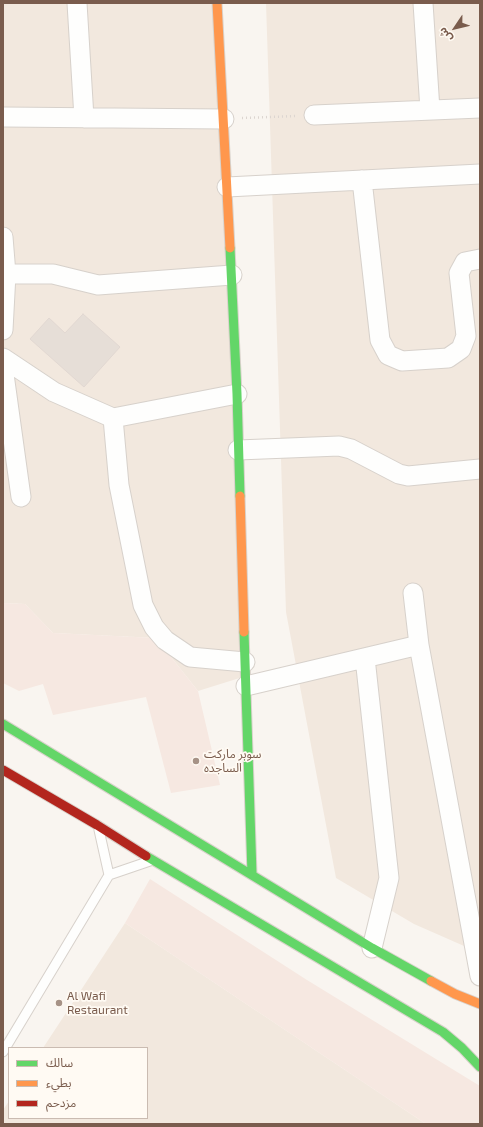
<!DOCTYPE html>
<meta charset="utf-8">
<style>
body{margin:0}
#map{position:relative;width:483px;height:1127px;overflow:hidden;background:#f9f5f0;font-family:"Exo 2","Noto Sans Arabic",sans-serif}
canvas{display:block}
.frame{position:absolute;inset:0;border:4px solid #7a5c4d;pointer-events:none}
.legend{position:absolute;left:8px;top:1047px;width:140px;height:72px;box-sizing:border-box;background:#fffaf3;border:1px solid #cabbb1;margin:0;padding:5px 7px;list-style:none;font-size:12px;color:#7a5c4d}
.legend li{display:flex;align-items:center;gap:8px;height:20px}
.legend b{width:20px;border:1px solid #cabbb1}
.north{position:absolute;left:435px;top:8px;width:40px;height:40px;-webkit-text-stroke:3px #fffaf3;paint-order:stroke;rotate:235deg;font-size:11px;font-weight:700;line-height:16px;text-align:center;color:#7a5c4d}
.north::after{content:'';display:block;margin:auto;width:14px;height:18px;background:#7a5c4d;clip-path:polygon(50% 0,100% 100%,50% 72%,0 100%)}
</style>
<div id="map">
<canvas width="483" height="1127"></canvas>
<div class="frame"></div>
<ul class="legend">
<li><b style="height:5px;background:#63d668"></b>سالك</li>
<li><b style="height:5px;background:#ff974d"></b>بطيء</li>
<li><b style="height:5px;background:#b3261e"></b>مزدحم</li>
</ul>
<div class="north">ش</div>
</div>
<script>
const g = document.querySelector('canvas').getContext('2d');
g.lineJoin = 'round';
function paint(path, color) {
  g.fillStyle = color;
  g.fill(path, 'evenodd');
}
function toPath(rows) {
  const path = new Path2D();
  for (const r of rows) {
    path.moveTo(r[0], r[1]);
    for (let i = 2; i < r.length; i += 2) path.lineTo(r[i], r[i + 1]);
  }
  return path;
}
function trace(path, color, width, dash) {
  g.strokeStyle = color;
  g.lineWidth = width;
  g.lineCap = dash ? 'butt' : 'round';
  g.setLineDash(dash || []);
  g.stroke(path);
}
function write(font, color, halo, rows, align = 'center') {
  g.font = font + ' "Exo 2","Noto Sans Arabic",sans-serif';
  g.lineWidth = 3.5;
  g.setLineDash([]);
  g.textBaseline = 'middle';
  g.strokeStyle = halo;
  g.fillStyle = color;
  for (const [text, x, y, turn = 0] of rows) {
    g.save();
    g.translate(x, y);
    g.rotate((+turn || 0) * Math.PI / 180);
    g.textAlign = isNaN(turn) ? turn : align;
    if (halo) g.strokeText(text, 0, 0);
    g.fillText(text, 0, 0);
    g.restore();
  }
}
paint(toPath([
 [3,3,213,3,246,676,198,691,156,638,53,633,25,604,3,603],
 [266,3,480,3,480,953,414,924,336,878,286,612],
 [125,923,426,1124,3,1124,3,1110,9,1101,9,1118,147,1118,147,1048,43,1048]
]), '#f2e8de');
paint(toPath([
 [3,603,25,604,53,633,156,638,198,691,220,785,171,793,146,697,53,715,43,684,19,691,3,683],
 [150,879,307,980,480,1086,480,1124,426,1124,125,923]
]), '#f6e8e1');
const building = toPath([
 [83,314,120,347,84,387,30,339,49,318,65,333,83,314]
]);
paint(building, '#e6ded7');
trace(building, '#e2d8d2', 1);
const lane = toPath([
 [99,830,109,875],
 [3,1052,109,875,150,861]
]);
const street = toPath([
 [77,3,84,118],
 [423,3,430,110],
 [314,115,480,108],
 [3,117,224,119],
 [362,180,380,340,388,355,402,361,448,358,461,349,466,336,459,273,465,262,480,259],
 [227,187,480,174],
 [3,237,6,274,3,330],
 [3,274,53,274,98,285,232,275],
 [3,358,54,392,113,418,237,394],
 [3,367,21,497],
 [113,418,119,485,143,605,154,627,165,640,190,657,245,662],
 [238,450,339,446,351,449,399,474,408,476,480,469],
 [413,593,419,645,480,976],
 [365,658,389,878,372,948],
 [246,686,419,645]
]);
const fast = toPath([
 [230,248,237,394,240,496],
 [244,632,252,874],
 [3,724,372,948,431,981],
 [146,856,443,1032,462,1048,480,1067]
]);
const slow = toPath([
 [217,3,230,248],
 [240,496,244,632],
 [431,981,455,994,480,1004]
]);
const jam = toPath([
 [3,770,97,825,146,856]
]);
trace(lane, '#d7d1cb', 11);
trace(street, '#d7d1cb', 21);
trace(fast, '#d9d2cb', 11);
trace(slow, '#d9d2cb', 11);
trace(jam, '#d9d2cb', 11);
trace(toPath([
 [242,118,297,116]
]), '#dcd5d0', 2.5, [1, 3]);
trace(lane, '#fefefd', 9);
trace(street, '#fefefd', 19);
trace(fast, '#63d668', 9);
trace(slow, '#ff974d', 9);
trace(jam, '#b3261e', 9);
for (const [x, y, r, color] of [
 [196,761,4,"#a69286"],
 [59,1003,4,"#a69286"]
]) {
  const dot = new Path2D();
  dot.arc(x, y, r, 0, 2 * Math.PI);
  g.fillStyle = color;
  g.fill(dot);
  trace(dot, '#fffaf3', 1.5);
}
write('12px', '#7a5c4d', '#fffaf3', [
 ["سوبر ماركت",204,754],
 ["الساجده",204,768],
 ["Al Wafi",67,996],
 ["Restaurant",67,1010]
], 'left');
</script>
